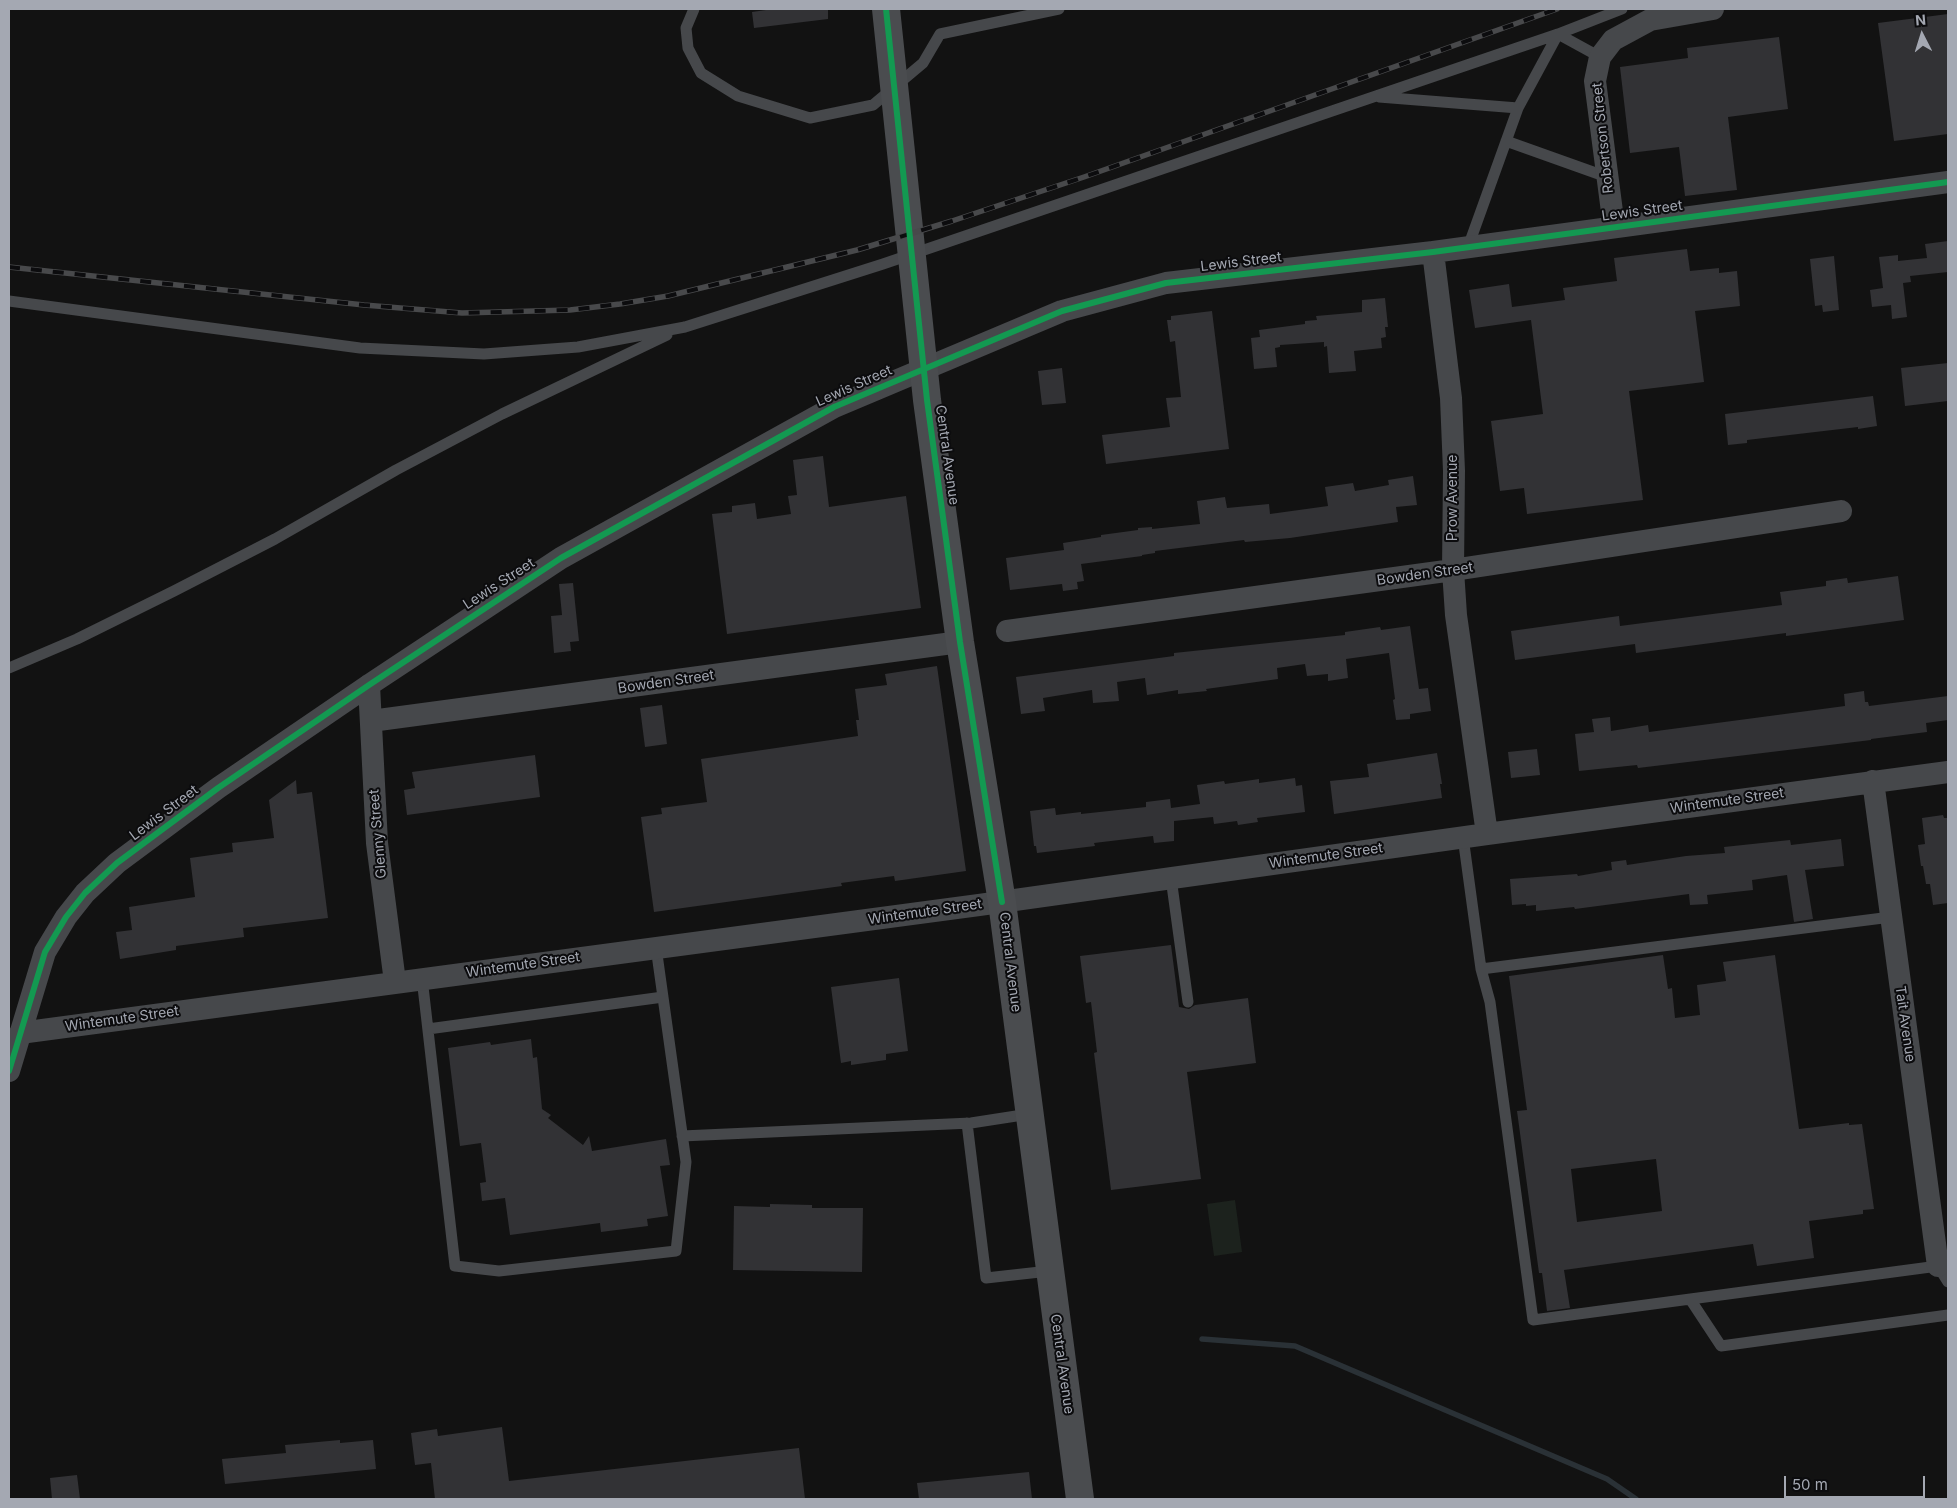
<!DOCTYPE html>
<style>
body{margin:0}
#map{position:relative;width:1957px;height:1508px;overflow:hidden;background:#121212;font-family:Inter,sans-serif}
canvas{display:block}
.frame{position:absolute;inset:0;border:10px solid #a4a8b2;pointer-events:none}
.north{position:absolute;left:1897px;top:10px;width:50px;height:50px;-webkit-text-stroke:4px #0c0c0e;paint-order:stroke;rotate:355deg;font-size:14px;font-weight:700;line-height:20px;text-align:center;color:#a4a8b2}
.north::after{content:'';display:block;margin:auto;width:18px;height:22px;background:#a4a8b2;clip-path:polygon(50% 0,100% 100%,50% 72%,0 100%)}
.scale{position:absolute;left:1784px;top:1476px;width:141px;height:22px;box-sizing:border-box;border:2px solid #a4a8b2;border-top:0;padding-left:6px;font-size:15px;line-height:18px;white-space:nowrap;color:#a4a8b2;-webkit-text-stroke:4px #0c0c0e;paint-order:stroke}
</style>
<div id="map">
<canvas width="1957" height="1508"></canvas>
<div class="frame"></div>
<div class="north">N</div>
<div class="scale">50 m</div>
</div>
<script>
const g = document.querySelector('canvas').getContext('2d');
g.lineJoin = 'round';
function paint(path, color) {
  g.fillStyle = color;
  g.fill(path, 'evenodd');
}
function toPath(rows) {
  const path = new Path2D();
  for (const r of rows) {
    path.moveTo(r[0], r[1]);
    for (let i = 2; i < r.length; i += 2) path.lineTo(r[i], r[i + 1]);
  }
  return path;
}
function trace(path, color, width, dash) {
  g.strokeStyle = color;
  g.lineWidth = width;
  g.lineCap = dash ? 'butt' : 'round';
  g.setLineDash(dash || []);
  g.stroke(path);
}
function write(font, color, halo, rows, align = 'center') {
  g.font = font + ' Inter,sans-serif';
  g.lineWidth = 4;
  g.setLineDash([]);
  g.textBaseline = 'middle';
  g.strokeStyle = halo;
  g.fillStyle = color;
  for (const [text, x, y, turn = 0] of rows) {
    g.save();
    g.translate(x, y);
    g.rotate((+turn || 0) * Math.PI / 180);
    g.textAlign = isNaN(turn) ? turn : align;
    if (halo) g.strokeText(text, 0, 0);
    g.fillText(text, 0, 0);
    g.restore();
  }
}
paint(toPath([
 [1235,1200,1242,1252,1214,1256,1207,1204]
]), '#1c221d');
trace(toPath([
 [1202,1339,1295,1346,1607,1479,1636,1499]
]), '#2a3136', 5.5);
paint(toPath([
 [766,9,828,9,828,19,754,28,752,12,766,10],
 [1948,14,1948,134,1894,141,1878,23],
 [1779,37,1788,109,1728,117,1737,190,1685,196,1679,147,1630,153,1620,67,1688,58,1687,48],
 [1948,241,1948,272,1910,276,1911,282,1903,283,1907,317,1892,319,1891,305,1872,307,1870,290,1883,288,1879,257,1898,255,1898,261,1927,258,1925,244],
 [1687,249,1690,271,1719,268,1719,273,1737,271,1740,306,1695,311,1704,382,1629,391,1643,500,1527,514,1524,488,1500,491,1491,421,1543,414,1531,320,1475,328,1469,290,1509,284,1512,307,1565,300,1563,288,1617,281,1614,258],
 [1834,256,1839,310,1823,312,1822,305,1815,306,1810,259],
 [1385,298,1388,327,1385,327,1386,337,1381,338,1382,348,1354,351,1356,371,1329,373,1327,346,1324,347,1324,342,1280,345,1280,347,1275,348,1277,367,1254,369,1251,338,1260,337,1259,330,1305,324,1305,321,1317,320,1316,316,1362,312,1362,300],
 [1212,311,1229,449,1106,464,1102,435,1170,427,1166,398,1181,397,1175,341,1170,342,1167,320,1171,320,1171,316],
 [1948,363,1948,401,1905,406,1901,368],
 [1062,368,1066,403,1042,405,1038,371],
 [1873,396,1877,426,1858,429,1858,427,1747,440,1747,443,1728,445,1725,414],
 [823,456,829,507,906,496,921,608,727,634,712,514,732,512,732,506,755,503,757,519,791,514,788,496,797,495,793,460],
 [1413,476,1417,505,1396,507,1398,522,1290,538,1245,542,1244,540,1155,551,1155,553,1142,555,1142,556,1081,564,1084,581,1077,582,1078,589,1063,591,1062,584,1010,590,1006,558,1064,550,1063,543,1101,537,1101,535,1138,530,1138,528,1152,527,1152,529,1200,524,1197,501,1225,497,1227,508,1269,504,1270,514,1328,506,1325,487,1353,483,1355,491,1389,485,1388,480],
 [1898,576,1904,620,1786,636,1786,633,1636,653,1635,644,1515,660,1511,631,1619,616,1620,626,1782,605,1780,592,1826,586,1826,581,1847,578,1848,583],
 [573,583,579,641,570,642,571,651,554,653,551,616,562,615,559,584],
 [1410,626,1419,689,1428,688,1431,711,1410,714,1410,719,1396,720,1393,700,1395,699,1389,653,1346,659,1348,678,1328,681,1328,674,1307,676,1305,664,1277,668,1278,679,1206,689,1207,691,1178,694,1178,690,1147,695,1145,678,1117,682,1119,701,1093,703,1092,690,1043,698,1045,711,1021,714,1016,677,1174,656,1174,653,1345,635,1345,632,1380,627,1381,630],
 [937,666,966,871,895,881,894,876,841,883,842,886,654,912,641,817,662,814,661,808,707,802,701,759,858,736,856,720,859,720,855,689,887,685,885,674],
 [1864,691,1865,702,1868,702,1869,706,1948,696,1948,720,1926,723,1927,732,1871,739,1871,740,1638,768,1637,765,1579,771,1575,734,1594,732,1592,719,1610,717,1611,731,1648,725,1649,732,1845,706,1844,694],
 [662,705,667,744,645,747,640,708],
 [1537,749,1540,775,1511,778,1508,752],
 [1437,753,1442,784,1440,784,1442,798,1334,814,1330,781,1369,777,1367,764],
 [535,755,540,797,407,815,404,790,415,788,412,772],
 [1295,778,1296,786,1302,785,1305,812,1257,818,1258,822,1238,825,1237,821,1214,824,1213,817,1174,821,1174,841,1154,843,1153,836,1094,843,1095,846,1037,853,1036,846,1034,846,1030,811,1055,808,1056,815,1081,812,1081,814,1146,807,1146,802,1170,799,1171,808,1200,804,1197,785,1224,781,1225,784,1259,779,1259,783],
 [296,780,297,794,312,792,328,918,243,928,244,937,176,946,176,950,120,959,116,932,132,930,129,907,195,897,190,858,233,852,232,843,274,838,269,800],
 [1943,815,1944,818,1948,818,1948,903,1933,905,1930,884,1926,884,1923,866,1921,866,1918,845,1925,844,1922,818],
 [1841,839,1844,866,1805,870,1813,919,1794,922,1787,875,1752,880,1753,890,1707,895,1708,904,1690,905,1689,894,1575,909,1574,907,1536,911,1536,905,1526,906,1526,904,1512,905,1510,879,1577,874,1578,876,1612,870,1611,862,1626,860,1627,865,1686,856,1725,853,1724,847,1790,840,1791,845],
 [1171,945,1179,1007,1189,1009,1195,1005,1248,998,1256,1063,1187,1072,1201,1179,1111,1190,1094,1053,1097,1052,1091,1002,1086,1003,1080,956],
 [1663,955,1668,989,1672,988,1675,1018,1700,1015,1697,985,1726,981,1723,962,1775,955,1799,1129,1849,1123,1849,1125,1862,1124,1874,1209,1863,1210,1863,1214,1809,1221,1814,1258,1757,1266,1753,1244,1564,1270,1570,1308,1547,1311,1542,1273,1539,1273,1517,1111,1527,1110,1509,976],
 [1656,1159,1662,1211,1577,1222,1571,1169],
 [899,978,908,1051,886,1054,886,1060,851,1065,851,1061,841,1063,831,987],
 [531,1039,533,1058,537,1057,542,1109,551,1115,548,1118,583,1145,589,1136,592,1151,666,1139,670,1165,660,1166,668,1216,647,1219,648,1226,601,1232,600,1223,510,1235,505,1198,482,1201,480,1183,486,1182,481,1143,460,1146,448,1048,490,1042,491,1045],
 [770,1204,812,1205,812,1208,863,1208,862,1272,733,1270,734,1206,770,1207],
 [502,1427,509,1481,799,1448,805,1499,435,1499,431,1463,415,1465,411,1433,437,1429,438,1436],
 [340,1440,340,1443,373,1440,376,1469,225,1484,222,1459,286,1453,285,1445],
 [1029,1472,1032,1499,919,1499,917,1483],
 [77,1475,80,1499,52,1499,50,1478]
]), '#323235');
trace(toPath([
 [694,9,686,28,688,48,701,73,738,96,810,118,873,105,923,63,940,34,1059,9],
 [1379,97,1518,108],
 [1506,141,1607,177],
 [1468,247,1518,108,1558,34,1600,57],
 [9,301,360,348,484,354,578,347,685,327,883,264,1558,34,1622,9],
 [9,668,77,639,174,591,275,539,396,470,502,414,667,335],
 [1463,837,1481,969,1490,1002,1533,1320,1938,1266,1948,1282],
 [1171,878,1188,1002],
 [1481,969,1891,917],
 [422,978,455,1266,499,1271,676,1251,686,1162,656,947],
 [428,1029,663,997],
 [967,1123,986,1278,1049,1271],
 [682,1136,971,1123,1029,1114],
 [1690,1299,1721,1346,1948,1315]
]), '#46484b', 11);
trace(toPath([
 [1614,227,1595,81,1600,57,1613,40,1650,20,1713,9],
 [1433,252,1451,398,1454,471,1453,570,1456,615,1487,834],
 [1007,631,1453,570,1841,511],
 [369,685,377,843,395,982],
 [371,721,960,642],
 [1873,781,1938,1266],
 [20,1033,979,905,1487,834,1948,772],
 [9,1071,45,952,66,917,85,893,117,863,218,788,369,685,561,558,834,407,1062,311,1166,283,1433,252,1948,182]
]), '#46484b', 22);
trace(toPath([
 [886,9,927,400,960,642,1002,902,1080,1499]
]), '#4a4c4f', 28);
const rail = toPath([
 [9,267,364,305,462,313,570,310,620,304,668,296,857,250,952,221,1084,177,1557,9]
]);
trace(rail, '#48494b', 5.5);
trace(rail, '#0c0c0e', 4, [11]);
trace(toPath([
 [886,9,927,400,960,642,1002,902],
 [9,1071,45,952,66,917,85,893,117,863,218,788,369,685,561,558,834,407,1062,311,1166,283,1433,252,1948,182]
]), '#139951', 6);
write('14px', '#a4a8b2', '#0c0c0e', [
 ["Robertson Street",1603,138,-96],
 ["Lewis Street",1642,211,-8],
 ["Lewis Street",1241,262,-7],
 ["Lewis Street",854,386,-24],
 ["Central Avenue",947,455,82],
 ["Prow Avenue",1453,498,-90],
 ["Bowden Street",1425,574,-8],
 ["Lewis Street",499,584,-33],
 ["Bowden Street",666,682,-8],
 ["Wintemute Street",1727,801,-8],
 ["Lewis Street",164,813,-37],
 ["Glenny Street",378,834,-95],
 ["Wintemute Street",1326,856,-8],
 ["Wintemute Street",925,912,-8],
 ["Central Avenue",1010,962,83],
 ["Wintemute Street",523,965,-8],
 ["Wintemute Street",122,1019,-8],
 ["Tait Avenue",1905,1024,82],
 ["Central Avenue",1062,1364,82]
]);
</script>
